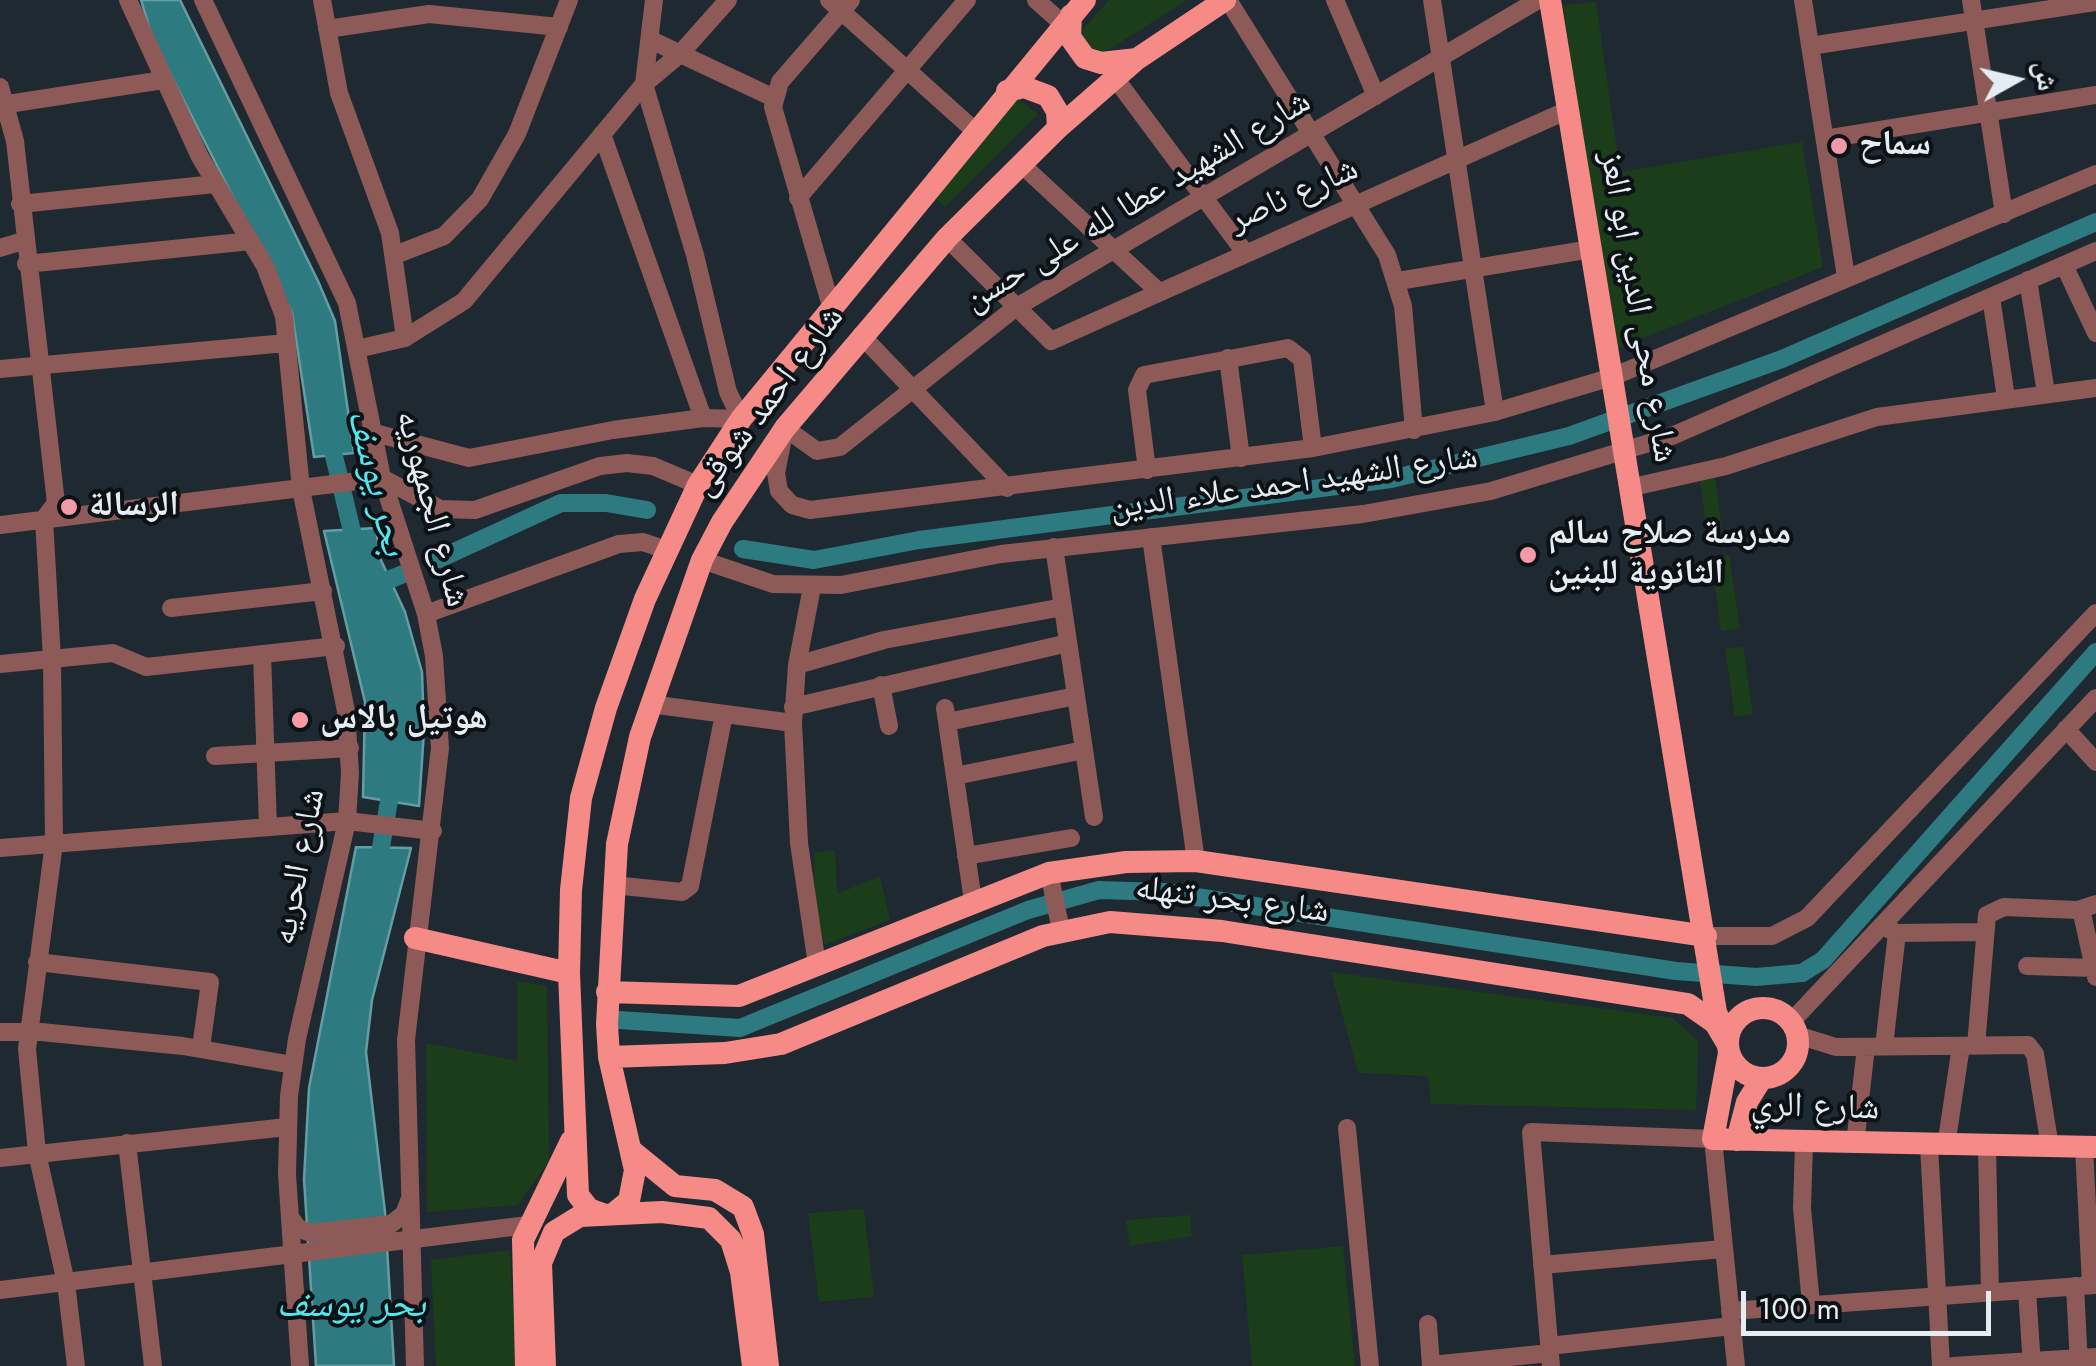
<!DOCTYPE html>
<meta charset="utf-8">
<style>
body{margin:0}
#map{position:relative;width:2096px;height:1366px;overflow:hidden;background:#1e2932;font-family:Jost,"Noto Naskh Arabic",sans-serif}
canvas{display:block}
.north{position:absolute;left:1966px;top:30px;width:100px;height:100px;-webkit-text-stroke:8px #0c1115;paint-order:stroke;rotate:82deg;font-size:28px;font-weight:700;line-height:40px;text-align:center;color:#e5edf3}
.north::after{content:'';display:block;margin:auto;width:35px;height:45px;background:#e5edf3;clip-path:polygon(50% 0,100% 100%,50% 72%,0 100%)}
.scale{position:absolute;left:1741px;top:1291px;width:250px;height:45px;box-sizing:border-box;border:5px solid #e5edf3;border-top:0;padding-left:12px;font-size:30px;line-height:35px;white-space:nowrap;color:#e5edf3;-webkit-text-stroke:8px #0c1115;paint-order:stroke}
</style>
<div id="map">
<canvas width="2096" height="1366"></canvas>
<div class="north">ش</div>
<div class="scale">100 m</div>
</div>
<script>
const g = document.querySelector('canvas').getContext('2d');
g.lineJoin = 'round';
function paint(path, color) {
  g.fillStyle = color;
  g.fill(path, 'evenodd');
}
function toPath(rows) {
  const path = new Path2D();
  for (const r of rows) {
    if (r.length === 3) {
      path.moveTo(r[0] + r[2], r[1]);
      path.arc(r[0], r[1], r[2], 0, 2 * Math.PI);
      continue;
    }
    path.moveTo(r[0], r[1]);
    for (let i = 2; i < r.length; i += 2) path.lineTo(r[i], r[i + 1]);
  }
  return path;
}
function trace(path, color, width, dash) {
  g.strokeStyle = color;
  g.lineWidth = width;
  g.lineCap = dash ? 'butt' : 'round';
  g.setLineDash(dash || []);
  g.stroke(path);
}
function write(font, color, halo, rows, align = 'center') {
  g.font = font + ' Jost,"Noto Naskh Arabic",sans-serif';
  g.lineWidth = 8;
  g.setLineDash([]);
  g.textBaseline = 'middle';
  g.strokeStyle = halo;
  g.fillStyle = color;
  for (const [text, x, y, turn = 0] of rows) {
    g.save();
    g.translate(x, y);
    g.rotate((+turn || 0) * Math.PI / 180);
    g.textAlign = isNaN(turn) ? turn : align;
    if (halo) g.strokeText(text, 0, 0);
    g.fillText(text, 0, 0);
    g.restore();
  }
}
paint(toPath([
 [1109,0,1187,0,1099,56,1077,36],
 [1596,2,1620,172,1802,142,1823,267,1615,349,1563,5],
 [1017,98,1038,114,945,207,931,195],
 [1715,478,1723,536,1708,538,1700,481],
 [1729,555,1740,628,1721,631,1711,558],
 [1743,646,1753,714,1735,717,1725,649],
 [835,850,837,894,880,876,890,920,824,945,815,900,814,853],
 [1331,972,1673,1018,1698,1041,1696,1110,1431,1104,1428,1076,1358,1073],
 [517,981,547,986,549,1161,518,1205,427,1212,426,1043,517,1061],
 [864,1209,874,1297,819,1302,808,1213],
 [1190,1215,1192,1236,1130,1246,1126,1220],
 [1343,1246,1355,1366,1252,1366,1242,1255],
 [510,1250,516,1366,436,1366,431,1260]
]), '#1b3d1a');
const water = toPath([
 [141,0,180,0,318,281,335,321,354,453,314,457,292,313,153,40,141,0],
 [376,528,380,558,405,612,422,672,424,731,419,806,363,797,365,702,324,531,376,528],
 [356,847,411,848,372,1000,366,1052,385,1212,394,1366,316,1366,304,1179,309,1088,356,847]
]);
paint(water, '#2d7b80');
trace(water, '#649da2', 2.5);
trace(toPath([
 [328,431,357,552],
 [743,549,814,560,919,540,1391,479,1569,436,1782,359,2096,222],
 [439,559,561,503,606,503,647,510],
 [370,587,406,573],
 [377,870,393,778],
 [619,1020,740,1028,1028,910,1099,890,1164,892,1676,971,1756,977,1802,973,1823,960,2096,652]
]), '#2d7b80', 18);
trace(toPath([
 [128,0,200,157,265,266,284,316,301,489,346,711,350,773,347,821,297,1039,289,1096,287,1174,300,1366],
 [203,0,347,303,382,478,426,614,434,656,440,748,406,1040,415,1366],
 [322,0,339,93,390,233,405,338],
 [829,0,975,131],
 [1036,0,1063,24],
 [1228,0,1387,255,1403,306,1414,430],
 [1335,0,1376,96],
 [1432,0,1495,412],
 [1538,0,1015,308,840,447,817,451,785,428,776,473,779,491,792,505,810,510,1313,448,1495,412,1612,377,2096,174],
 [1803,0,1846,277],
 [1971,0,2004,214],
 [327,29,429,14,559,27],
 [653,41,774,98],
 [1810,46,2096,2],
 [1115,78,1246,254],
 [0,87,15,141,56,503,44,519,52,659,54,843,27,1049,37,1153,66,1283,76,1366],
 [8,104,163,80],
 [602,134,703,418],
 [1825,139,2096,95],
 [1021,164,1158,291],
 [798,198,967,0],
 [20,204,215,184],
 [947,238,1051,341,1568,110],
 [0,248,23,241],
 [395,255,444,236,480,199,517,134,569,0],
 [26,264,251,241],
 [2064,265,2096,333],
 [2028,280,2046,393],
 [1398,281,1591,249],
 [1991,297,2006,398],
 [831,306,773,107,780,82,851,0],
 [861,335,1007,488],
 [357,349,405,338,464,301,644,84,680,54,728,0],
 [1228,358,1241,458],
 [0,369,286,343],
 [375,433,469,458,613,430,703,418,741,419,728,392,695,255,644,84,654,0],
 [1147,470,1137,390,1144,375,1288,348,1302,359,1313,448],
 [1633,487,1726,466,1877,417,2096,388],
 [0,525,382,478,440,509,475,510,600,466,627,463,653,466,698,485],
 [1151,537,1196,861],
 [1054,547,1094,817],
 [702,560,773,584,841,585,1001,554,1363,514,1491,491,1672,436,2096,251],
 [812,587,797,665,793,723,799,843,817,965],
 [171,608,323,591],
 [426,614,619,544,643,542,666,550],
 [262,654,268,826],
 [0,664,113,653,146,667,336,646],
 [797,665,884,640,1063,607],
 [881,685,889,726],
 [650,704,793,723],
 [793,707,1068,643],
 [945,708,973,901],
 [947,722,1076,696],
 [2066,729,2096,762],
 [215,756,350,748],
 [955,776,1084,750],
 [0,848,347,821,433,831],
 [966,856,1071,838],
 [1049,873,1061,930],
 [613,885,682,892,690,886,724,714],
 [2081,909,2096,977],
 [1886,928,1897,933,1982,932],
 [1706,936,1772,936,1807,918,2096,613],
 [37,962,210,982,201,1048],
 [2027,966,2094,968],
 [1791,1022,2096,698],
 [0,1032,41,1032,183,1046,293,1065],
 [1797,1035,1836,1047,2028,1045,2035,1054,2050,1147],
 [1884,1046,1897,933],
 [1976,1046,1987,915,2004,907,2078,910,2096,904],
 [1347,1128,1370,1366],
 [127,1143,153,1366],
 [1804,1143,1802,1208,1811,1304],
 [1855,1144,1866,1047],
 [1929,1146,1941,1366],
 [1946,1146,1961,1046],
 [1987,1146,1990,1292],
 [2084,1147,2091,1285],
 [0,1158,287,1127],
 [290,1217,298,1228,311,1233,391,1224,404,1214,409,1201],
 [1542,1265,1723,1249],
 [2075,1286,2079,1366],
 [0,1290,528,1225],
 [2027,1290,2032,1366],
 [1730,1311,2096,1285],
 [1428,1324,1431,1366],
 [1549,1346,1732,1326],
 [1431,1365,1550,1353],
 [1551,1366,1531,1132,1713,1139,1736,1366],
 [1953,1366,2096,1357]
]), '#8e5a58', 18);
trace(toPath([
 [1550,0,1716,1012,1724,1031],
 [1071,15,1070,37,1085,58,1101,63,1137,59],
 [1007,91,1024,87,1048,96,1057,111,1058,128],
 [415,938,569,973],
 [607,992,739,996,1049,873,1126,862,1196,861,1706,936],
 [1763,1043,35],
 [1729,1053,1713,1139,2096,1147],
 [609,1057,725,1053,781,1044,1043,936,1110,922,1222,931,1688,1004,1715,1023,1728,1045],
 [1737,1140,1747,1102,1762,1078],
 [632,1151,675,1186,715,1190,743,1207,753,1234,768,1366],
 [603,1214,589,1209,578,1195,569,973,571,890,581,798,606,708,645,599,698,485,741,419,1085,0],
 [613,1214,629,1201,635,1170,609,1057,607,1024,617,844,640,737,702,560,722,522,785,428,947,238,1058,128,1137,59,1225,0],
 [526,1366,523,1240,571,1141],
 [545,1366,541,1263,554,1232,580,1216,662,1212,709,1218,731,1240,741,1272,753,1366]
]), '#f58a87', 22);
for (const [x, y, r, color] of [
 [1839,146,10,"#f49aa6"],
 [69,507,10,"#f49aa6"],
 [1528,555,10,"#f49aa6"],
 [300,720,10,"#f49aa6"]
]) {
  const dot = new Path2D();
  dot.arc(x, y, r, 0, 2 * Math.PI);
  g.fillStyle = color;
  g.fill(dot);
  trace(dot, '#0c1115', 4);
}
write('bold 35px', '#e5edf3', '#0c1115', [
 ["سماح",1859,146],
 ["الرسالة",89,507],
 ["مدرسة صلاح سالم",1548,535],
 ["الثانوية للبنين",1548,575],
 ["هوتيل بالاس",320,720]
], 'left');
write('35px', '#e5edf3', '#0c1115', [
 ["شارع ناصر",1294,196,-24],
 ["شارع الشهيد عطا لله على حسن",1138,202,-31],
 ["شارع محى الدين ابو العز",1637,307,80],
 ["شارع احمد شوقى",769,402,-53],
 ["شارع الشهيد احمد علاء الدين",1294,484,-8],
 ["شارع الجمهوريه",431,509,75],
 ["شارع الحريه",300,867,-79],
 ["شارع بحر تنهله",1232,901,7],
 ["شارع الري",1815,1108,2]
]);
write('italic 38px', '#52e7ef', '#0c1115', [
 ["بحر يوسف",375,483,76],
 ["بحر يوسف",351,1307]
]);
</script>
